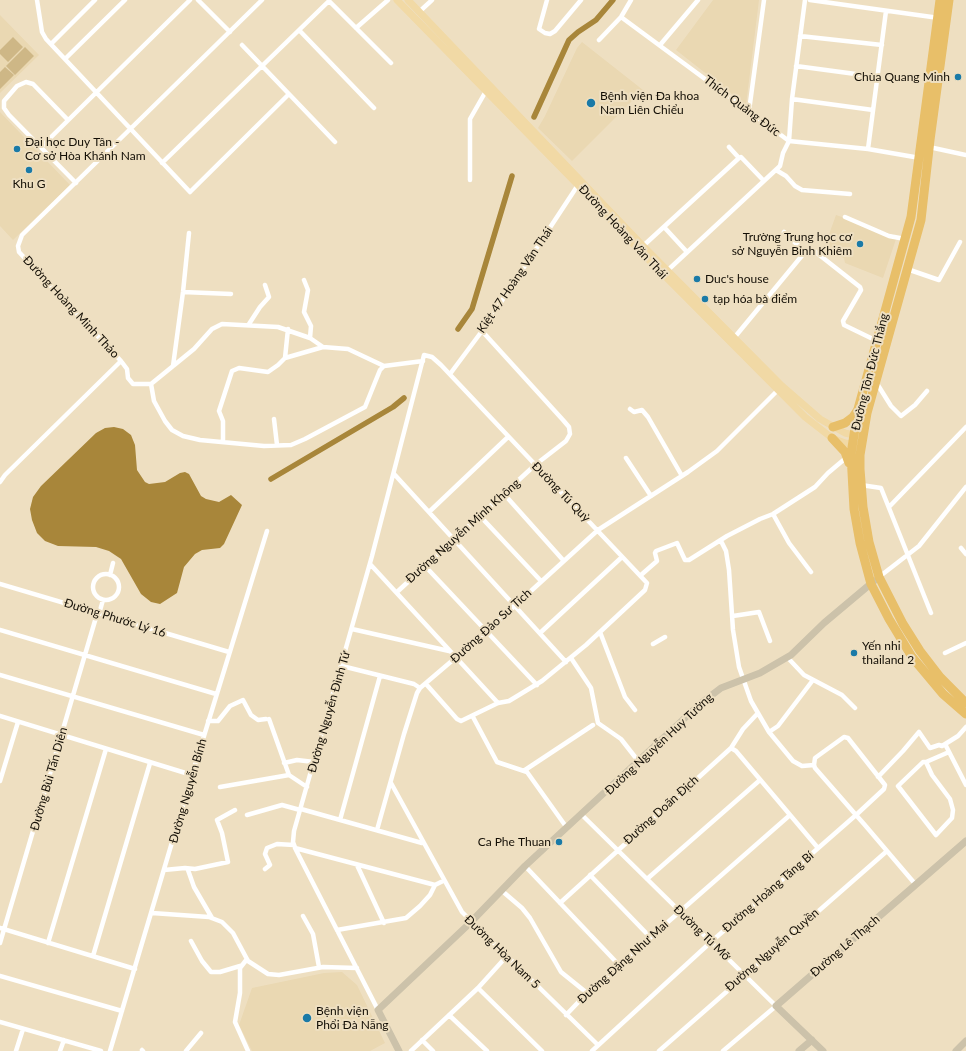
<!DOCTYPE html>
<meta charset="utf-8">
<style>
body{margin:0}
canvas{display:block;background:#eedfc1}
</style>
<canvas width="966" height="1051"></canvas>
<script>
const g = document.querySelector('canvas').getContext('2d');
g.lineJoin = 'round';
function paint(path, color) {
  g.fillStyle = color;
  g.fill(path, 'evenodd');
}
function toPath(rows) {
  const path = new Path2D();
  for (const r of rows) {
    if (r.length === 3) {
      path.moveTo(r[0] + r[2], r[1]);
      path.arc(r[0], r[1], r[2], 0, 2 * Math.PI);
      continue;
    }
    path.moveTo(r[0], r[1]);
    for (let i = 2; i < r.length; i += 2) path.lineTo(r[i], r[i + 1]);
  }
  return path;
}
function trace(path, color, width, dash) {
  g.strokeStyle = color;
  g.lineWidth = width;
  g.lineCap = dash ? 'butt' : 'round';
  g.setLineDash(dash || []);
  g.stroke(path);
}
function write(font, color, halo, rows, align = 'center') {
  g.font = font + ' Lato,sans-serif';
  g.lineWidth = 4;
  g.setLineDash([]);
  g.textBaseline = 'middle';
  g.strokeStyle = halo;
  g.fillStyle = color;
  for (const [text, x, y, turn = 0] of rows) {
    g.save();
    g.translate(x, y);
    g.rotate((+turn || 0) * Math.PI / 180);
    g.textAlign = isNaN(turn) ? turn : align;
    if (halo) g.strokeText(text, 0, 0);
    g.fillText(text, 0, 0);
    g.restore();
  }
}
paint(toPath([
 [713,0,759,0,746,105,676,50],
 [0,15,39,55,0,93],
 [582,42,643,90,572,161,538,128,545,116,577,48],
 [0,112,70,185,13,240,0,226],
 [836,215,897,236,883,278,845,263,844,258,823,251],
 [342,972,357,985,385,1043,370,1051,252,1051,239,1025,252,988,324,973]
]), '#ead8b2');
paint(toPath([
 [13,37,23,47,8,62,0,54,0,50],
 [25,47,34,56,15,75,6,66],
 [5,67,14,75,0,89,0,72]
]), '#ceb786');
paint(toPath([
 [114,427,123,429,131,435,135,445,137,470,145,482,149,484,165,482,180,473,185,472,189,474,201,496,206,499,219,502,231,495,242,505,224,544,220,548,202,550,195,554,184,567,177,593,160,604,151,602,141,594,121,559,109,551,96,547,58,546,45,541,37,533,32,520,30,509,33,497,41,486,96,433,105,428]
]), '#a8863a');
trace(toPath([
 [534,117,569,40,578,32,596,20,613,0],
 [458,329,472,309,512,176],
 [271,479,393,407,404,398]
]), '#a8863a', 5.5);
trace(toPath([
 [37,0,42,32,46,39,190,192,289,94],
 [198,0,230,32],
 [262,0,22,235,18,246,19,252,121,361,127,369,128,378,133,384,151,384,194,349,212,329,222,324,278,327,310,338,323,347,348,349,384,366],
 [547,0,539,29,545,33,550,34,555,31,581,0],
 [810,0,939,18],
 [419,12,432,0],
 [621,17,789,141,868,149,920,158],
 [356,28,388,0],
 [299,30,374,108],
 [800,36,882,45],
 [599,40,621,17,631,0],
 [51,44,95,0],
 [242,45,335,142],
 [660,45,698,0],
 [65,59,125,0],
 [796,66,878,77],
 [792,99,873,110],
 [749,111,764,0],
 [68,120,33,84,26,82,17,86,4,101,4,108,9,115,76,183],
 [41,147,190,0],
 [729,147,739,158],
 [929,147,966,155],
 [868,149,886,11],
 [162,163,329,1,391,63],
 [776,170,786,176,795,186,802,190,850,194],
 [470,180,470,119,486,91],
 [845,217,889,236,905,239],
 [664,227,687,252],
 [784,232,805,252],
 [643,246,739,158,741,157,764,181],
 [805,252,813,250,860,287,861,290,843,321,844,325,877,341],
 [907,269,939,280,960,242],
 [668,270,780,166,783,153,789,141,792,99,805,0],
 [304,280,308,290,304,312,311,326,310,338],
 [183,292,231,294],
 [249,324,260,307,269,297,265,285],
 [734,338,805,252],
 [285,358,323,347],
 [173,366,183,292,189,233],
 [450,374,482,331,578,185],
 [876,382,891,406,901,416,915,405,927,391],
 [151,384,154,401,165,421,172,430,183,436,200,440,264,446,291,445,305,439,365,407,380,370,384,366,423,361],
 [630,409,634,412,642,410,648,417,682,476],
 [274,419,277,445],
 [223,442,223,421,219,411,232,371,239,368,268,372,278,365,285,358,288,329],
 [626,458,651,496],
 [395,475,566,662],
 [0,482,5,475,121,361],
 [861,485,881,488,931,613],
 [504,494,563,560],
 [889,507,966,427],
 [429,512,508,437],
 [773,514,789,543,811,572],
 [480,516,541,581],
 [721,541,726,551,729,570,733,630,739,667,751,701,769,732,793,761,802,766,814,765],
 [961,548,966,554],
 [370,564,498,703],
 [425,566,537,685],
 [106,587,13],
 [110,575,113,563],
 [641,575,657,561,655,553,656,551,677,543,685,560,689,560,727,536,760,519,773,514,815,487,828,473,847,457],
 [879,577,919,546,966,487],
 [0,584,229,652],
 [397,592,535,465,566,441,570,434,569,427,563,420,482,331],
 [99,614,103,600],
 [733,616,759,612,770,641],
 [352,629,449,651],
 [0,630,216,694],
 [600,632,625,697,635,710],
 [540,633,622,557],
 [653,644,665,637],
 [945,653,966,643],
 [787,657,804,675,842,695,855,708],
 [571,658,591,688,598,723,621,739,639,762],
 [342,666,414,684,420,688],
 [0,675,204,735],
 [0,716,192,775],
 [473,717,497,762,527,772,567,828],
 [269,719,289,775,307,787],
 [208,721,218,721,230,706,243,700,251,715,258,720,266,719],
 [769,732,778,726,813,680],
 [945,744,966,785],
 [731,748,736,751,818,848],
 [926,762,923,762,898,786,936,835,952,818,953,810,950,799,932,775,926,762,949,752],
 [284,763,297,760,314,762],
 [525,770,593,725],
 [878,777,903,751,919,732,930,748,939,745,942,746,958,736,966,727],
 [0,781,18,722],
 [391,783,462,912,598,1045],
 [220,787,289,775],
 [301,809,422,843],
 [247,815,282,805,300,810],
 [582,815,776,1006,723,1051],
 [340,820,380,676],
 [377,830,404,734,417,693,420,688,487,631,598,530,688,472,717,451,778,390],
 [295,848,435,885],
 [357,865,384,923],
 [525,866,619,965],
 [265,869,270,865,265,854,267,848,277,844,294,845],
 [164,870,185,868,195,869,228,862,222,833,217,820,235,810],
 [188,870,194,887,212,918],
 [590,875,650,937],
 [647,879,760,780],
 [501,890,522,908,530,918,561,972,587,993],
 [560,903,731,748,743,729,758,713],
 [152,913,209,917,222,922,233,933,248,961,268,974,279,975,323,967,357,968],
 [303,916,313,934,319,967],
 [0,928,135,969],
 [337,930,406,918,420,906,430,895,435,885,443,881],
 [191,941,202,961,211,972,220,972,240,966],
 [0,943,97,614],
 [48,943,106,749],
 [93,956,150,763],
 [247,959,240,968,240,993,235,1022,248,1051],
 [0,976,122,1011],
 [478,988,542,1051],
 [378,1010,296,850,293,842,294,831,372,556,424,355,432,357,441,365,647,583,645,590,586,645,542,681,509,701,498,703,461,721,457,719,426,684],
 [449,1015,487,1051],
 [566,1015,587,993,790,815],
 [0,1022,101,1051],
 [422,1040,433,1051],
 [142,1050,143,1051],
 [16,1051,23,1029],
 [60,1051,64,1040],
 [110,1051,192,775,267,531],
 [186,1051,201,1033],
 [411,1051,478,988,506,957],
 [592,1051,712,941,856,815,884,789,885,785,848,738,844,737,815,758,814,765,815,768,856,815,864,824,916,885],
 [659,1051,887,851]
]), '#fff', 4.5);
trace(toPath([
 [399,1051,378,1010,470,923,525,866,700,704,721,688,760,673,791,655,824,623,874,581],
 [799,1051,812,1040],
 [823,1051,776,1006,966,841],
 [956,1051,966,1041]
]), '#ccc2aa', 7);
trace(toPath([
 [397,0,578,185,639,250,805,417,832,438,845,443,857,445],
 [408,0,643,246,782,386,820,419,845,433,858,436]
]), '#f1d9a5', 7);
trace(toPath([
 [940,0,911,217,858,409,851,454,854,509,860,543,871,584,889,619,912,657,943,694,966,714],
 [949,0,930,140,921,220,867,413,860,455,860,469,863,507,869,542,879,577,903,624,920,651,940,677,966,703],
 [833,427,845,423,853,417,857,411],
 [832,438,845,452,849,463]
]), '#e8bf69', 9);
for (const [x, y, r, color] of [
 [958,77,4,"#1a7aa7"],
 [591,103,5,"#1a7aa7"],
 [17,149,4,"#1a7aa7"],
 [29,170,4,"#1a7aa7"],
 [860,244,4,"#1a7aa7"],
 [697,279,4,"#1a7aa7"],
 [705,299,4,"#1a7aa7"],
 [854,653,4,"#1a7aa7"],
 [559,842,4,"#1a7aa7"],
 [307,1018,5,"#1a7aa7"]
]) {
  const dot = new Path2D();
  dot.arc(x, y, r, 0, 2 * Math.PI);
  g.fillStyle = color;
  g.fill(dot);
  trace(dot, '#eedfc1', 1.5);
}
write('12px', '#130e05', '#eedfc1', [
 ["Chùa Quang Minh",950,77,"right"],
 ["Bệnh viện Đa khoa",600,96],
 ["Nam Liên Chiểu",600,110],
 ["Đại học Duy Tân -",25,142],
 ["Cơ sở Hòa Khánh Nam",25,156],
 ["Khu G",29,184,"center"],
 ["Trường Trung học cơ",852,237,"right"],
 ["sở Nguyễn Bỉnh Khiêm",852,251,"right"],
 ["Duc's house",705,279],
 ["tạp hóa bà điểm",713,299],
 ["Yến nhi",862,646],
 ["thailand 2",862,660],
 ["Ca Phe Thuan",551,842,"right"],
 ["Bệnh viện",316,1011],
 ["Phổi Đà Nẵng",316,1025]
], 'left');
write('12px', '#130e05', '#eedfc1', [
 ["Thích Quảng Đức",742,106,37],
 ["Đường Hoàng Văn Thái",623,232,47],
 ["Kiệt 47 Hoàng Văn Thái",515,280,-56],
 ["Đường Hoàng Minh Thảo",71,307,47],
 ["Đường Tôn Đức Thắng",870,372,-76],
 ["Đường Tú Quỳ",561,492,46],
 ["Đường Nguyễn Minh Không",463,531,-42],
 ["Đường Phước Lý 16",115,618,17],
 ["Đường Đào Sư Tích",491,626,-42],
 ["Đường Nguyễn Đình Tứ",329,712,-74],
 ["Đường Nguyễn Huy Tưởng",659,744,-43],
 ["Đường Bùi Tấn Diên",49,779,-74],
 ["Đường Nguyễn Bính",188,791,-74],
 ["Đường Doãn Địch",661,810,-42],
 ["Đường Hoàng Tăng Bí",768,892,-41],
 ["Đường Tú Mỡ",702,933,44],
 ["Đường Lê Thạch",845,946,-41],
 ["Đường Nguyễn Quyền",772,950,-41],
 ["Đường Hòa Nam 5",502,952,44],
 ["Đường Đặng Như Mai",623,962,-42]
]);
</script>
